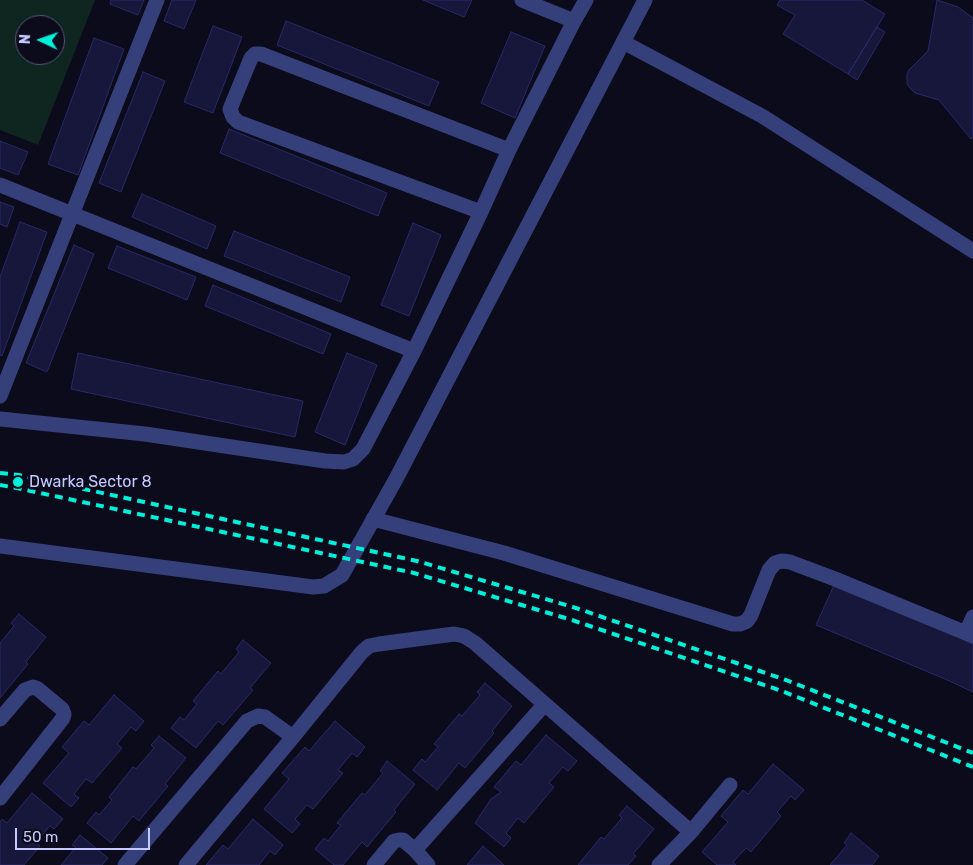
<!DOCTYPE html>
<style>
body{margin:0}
#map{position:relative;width:973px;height:865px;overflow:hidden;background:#0b0b1b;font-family:Rubik,sans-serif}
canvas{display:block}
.north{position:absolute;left:15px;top:15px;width:50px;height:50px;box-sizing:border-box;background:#0b0b1b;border:1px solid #555776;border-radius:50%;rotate:273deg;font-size:14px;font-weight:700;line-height:20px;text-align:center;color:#c5c9ff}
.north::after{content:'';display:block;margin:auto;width:18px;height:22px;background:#00f0da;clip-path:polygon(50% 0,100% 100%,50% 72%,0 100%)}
.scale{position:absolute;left:15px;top:828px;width:135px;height:22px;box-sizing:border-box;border:2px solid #c5c9ff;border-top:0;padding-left:6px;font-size:15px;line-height:18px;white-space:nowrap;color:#c5c9ff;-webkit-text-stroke:4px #0b0b1b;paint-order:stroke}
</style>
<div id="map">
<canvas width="973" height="865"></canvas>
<div class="north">N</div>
<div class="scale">50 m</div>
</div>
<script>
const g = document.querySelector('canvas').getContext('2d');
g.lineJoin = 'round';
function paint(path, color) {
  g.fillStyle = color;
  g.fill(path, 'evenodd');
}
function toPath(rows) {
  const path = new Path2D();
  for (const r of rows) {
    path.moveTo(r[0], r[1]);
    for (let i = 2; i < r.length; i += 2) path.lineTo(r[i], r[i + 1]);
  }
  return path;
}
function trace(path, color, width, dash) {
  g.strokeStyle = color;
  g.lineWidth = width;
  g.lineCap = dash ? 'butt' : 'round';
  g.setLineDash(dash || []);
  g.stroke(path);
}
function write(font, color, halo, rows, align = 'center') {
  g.font = font + ' Rubik,sans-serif';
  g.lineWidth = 5;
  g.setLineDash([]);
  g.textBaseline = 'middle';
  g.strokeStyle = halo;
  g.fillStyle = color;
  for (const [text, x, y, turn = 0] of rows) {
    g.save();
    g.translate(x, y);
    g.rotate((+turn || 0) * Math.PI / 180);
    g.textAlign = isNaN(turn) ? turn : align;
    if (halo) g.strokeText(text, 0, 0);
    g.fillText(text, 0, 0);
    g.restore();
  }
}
paint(toPath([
 [0,0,95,0,38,145,0,130],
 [25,25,55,25,55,55,25,55]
]), '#0e2520');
const building = toPath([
 [111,0,144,0,138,15,110,4,111,0],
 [172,0,196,0,184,29,164,21,172,0],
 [423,0,472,0,464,17,423,0],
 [780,0,862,0,885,14,848,74,783,34,795,15,777,5,780,0],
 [937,0,958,7,973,18,973,137,971,139,939,100,915,93,909,87,907,83,907,74,909,70,928,51,937,0],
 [286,21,439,82,429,106,277,45,286,21],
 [213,26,242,37,213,113,184,102,213,26],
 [877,27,885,32,857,80,848,74,877,27],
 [511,32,545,46,515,118,481,103,511,32],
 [94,38,124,49,78,175,48,164,94,38],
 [143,72,165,81,121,192,99,183,143,72],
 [229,129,387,193,378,216,220,153,229,129],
 [0,141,28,152,18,175,0,168,0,141],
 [142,194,216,226,207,249,132,217,142,194],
 [0,202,14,207,7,227,0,224,0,202],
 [20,222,47,232,2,356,0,355,0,277,20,222],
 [413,223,441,235,409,316,381,305,413,223],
 [234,231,350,277,341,302,224,256,234,231],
 [74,245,94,254,47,372,26,363,74,245],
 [117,246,196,277,187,300,108,268,117,246],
 [213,285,331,334,323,354,205,306,213,285],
 [78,353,303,401,295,437,71,389,78,353],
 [347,353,377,365,345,445,315,432,347,353],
 [834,585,973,641,973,692,945,679,816,625,834,585],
 [19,614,46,637,26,662,28,664,0,698,0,643,14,626,11,623,19,614],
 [243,640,271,663,250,688,253,690,223,725,218,721,196,748,171,728,180,717,184,720,197,704,193,701,218,671,221,674,239,652,236,649,243,640],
 [485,683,512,706,492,731,494,733,465,768,459,763,437,790,413,770,422,759,425,762,438,747,434,744,459,714,462,716,480,695,477,692,485,683],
 [114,695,144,721,136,731,131,727,117,744,122,748,92,783,86,779,74,794,79,798,71,807,43,783,69,753,62,747,84,721,89,725,114,695],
 [335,721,365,747,357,757,352,753,338,770,343,773,313,809,307,805,295,819,300,824,292,833,264,809,289,779,282,773,305,747,309,751,335,721],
 [546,735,577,761,568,771,563,767,549,783,554,787,524,823,518,818,506,833,511,838,504,847,475,823,491,799,501,792,494,787,516,761,521,765,546,735],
 [159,736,186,758,165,784,168,786,139,821,133,816,111,843,87,823,96,812,99,815,112,800,109,797,133,767,136,769,154,748,151,745,159,736],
 [387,761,415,784,394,810,396,812,367,847,362,842,343,865,334,865,315,849,324,838,328,841,341,825,337,823,362,793,365,795,383,773,380,771,387,761],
 [773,764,804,790,795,800,791,796,777,812,781,816,751,852,746,848,733,862,736,865,717,865,702,852,728,822,721,816,743,790,748,794,773,764],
 [32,793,63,819,54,829,50,826,36,842,40,846,24,865,0,865,0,822,2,819,7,823,32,793],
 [627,806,654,829,633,854,636,856,628,865,578,865,601,837,604,839,622,818,619,815,627,806],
 [253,819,283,845,275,855,270,851,259,865,206,865,223,845,228,849,253,819],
 [851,833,879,856,872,865,830,865,847,845,844,843,851,833],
 [80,835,108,858,102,865,61,865,76,847,72,845,80,835],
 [483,846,504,865,467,865,483,846]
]);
paint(building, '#17173c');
trace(building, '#292968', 1);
trace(toPath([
 [522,0,574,21],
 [623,42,762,116,973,251],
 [0,185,414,351],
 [481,212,238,122,233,117,230,109,251,58,255,54,261,54,509,150],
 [0,396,157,0],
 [0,419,145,434,325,461,344,462,353,459,363,449,414,351,481,212,509,150,574,21,586,0],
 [373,519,504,553,733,624,740,624,747,621,751,615,769,570,775,563,782,561,790,562,835,579,966,633],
 [0,546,313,587,324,586,342,575,396,479,645,0],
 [973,617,966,633,973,636],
 [0,719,25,690,33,687,38,689,62,709,64,714,63,718,0,798],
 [415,850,544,705],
 [125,865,247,721,258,716,265,717,293,737],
 [186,865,293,737,362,652,369,646,379,644,454,634,464,636,475,643,691,832],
 [374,865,394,841,399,840,403,840,415,850,428,865],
 [659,865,691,832,730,785]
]), '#35407b', 15);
trace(toPath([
 [0,473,19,475,417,561,576,608,786,680,973,753],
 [0,485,17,488,414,573,572,620,782,691,973,767]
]), '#00f0da', 4, [8, 6]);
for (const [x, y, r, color] of [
 [18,482,6,"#00f0da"]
]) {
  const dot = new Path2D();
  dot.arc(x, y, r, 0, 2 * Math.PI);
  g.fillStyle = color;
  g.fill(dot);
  trace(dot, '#0b0b1b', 2);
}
write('16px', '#c5c9ff', '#0b0b1b', [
 ["Dwarka Sector 8",29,482]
], 'left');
</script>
